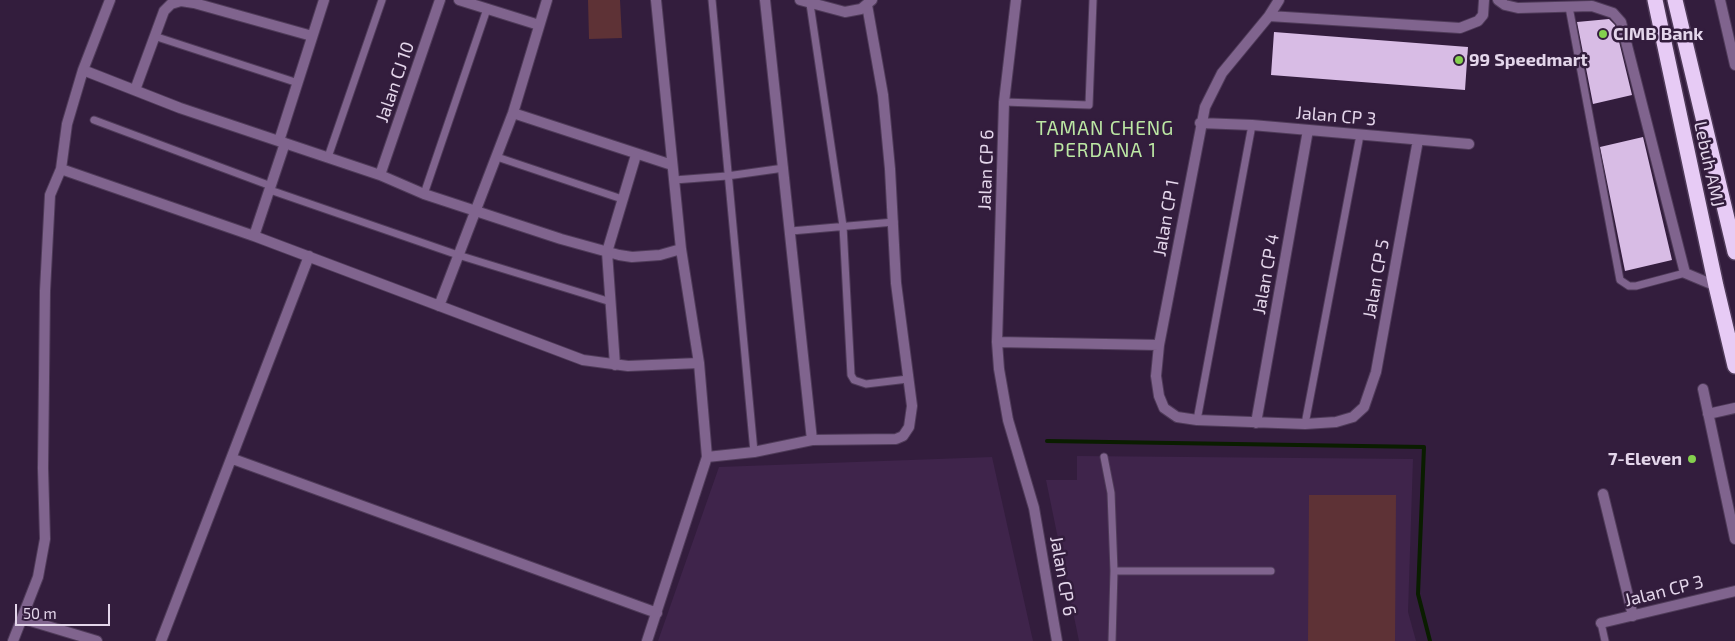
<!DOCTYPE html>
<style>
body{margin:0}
#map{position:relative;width:1735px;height:641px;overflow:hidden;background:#331d3d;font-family:"Exo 2",sans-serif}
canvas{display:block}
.scale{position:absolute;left:15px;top:604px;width:95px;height:22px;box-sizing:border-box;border:2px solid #e4d6eb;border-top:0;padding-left:6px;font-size:15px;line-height:18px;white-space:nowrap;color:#e4d6eb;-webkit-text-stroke:4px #331d3d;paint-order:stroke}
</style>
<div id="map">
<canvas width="1735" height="641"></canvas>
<div class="scale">50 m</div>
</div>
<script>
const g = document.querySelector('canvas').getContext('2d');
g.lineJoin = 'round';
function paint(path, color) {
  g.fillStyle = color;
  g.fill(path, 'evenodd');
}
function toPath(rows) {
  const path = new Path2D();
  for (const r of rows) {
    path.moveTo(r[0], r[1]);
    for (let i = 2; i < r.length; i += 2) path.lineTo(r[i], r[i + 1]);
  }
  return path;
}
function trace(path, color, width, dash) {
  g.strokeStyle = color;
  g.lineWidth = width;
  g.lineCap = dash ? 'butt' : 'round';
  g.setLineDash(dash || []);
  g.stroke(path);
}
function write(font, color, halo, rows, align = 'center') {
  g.font = font + ' "Exo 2",sans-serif';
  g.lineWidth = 5;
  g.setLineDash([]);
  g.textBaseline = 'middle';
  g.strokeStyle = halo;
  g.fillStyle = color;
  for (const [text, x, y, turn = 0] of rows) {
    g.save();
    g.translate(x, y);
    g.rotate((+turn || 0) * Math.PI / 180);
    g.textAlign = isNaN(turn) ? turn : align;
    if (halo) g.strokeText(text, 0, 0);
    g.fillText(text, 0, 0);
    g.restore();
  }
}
paint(toPath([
 [1077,456,1413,459,1408,612,1416,641,1079,641,1046,480,1077,480],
 [992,457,1033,641,658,641,719,467]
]), '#3f244b');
paint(toPath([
 [588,0,620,0,622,38,589,39],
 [1309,495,1396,495,1395,641,1308,641]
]), '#5e3236');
trace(toPath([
 [1047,441,1424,447,1418,594,1430,641]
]), '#0a1d00', 4);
paint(toPath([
 [1609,19,1615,25,1632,95,1593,104,1577,22],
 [1274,32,1468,47,1465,90,1271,75],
 [1643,137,1672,260,1625,271,1600,147]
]), '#d8bce5');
const lane = toPath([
 [712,0,754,452],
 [810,4,843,226,851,375,854,380,866,384,908,379],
 [1569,7,1620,280,1629,286,1636,286,1685,273],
 [154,36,298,83],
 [1004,102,1089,105,1093,0],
 [94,120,271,186],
 [328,157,382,0],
 [497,157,622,199],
 [674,180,727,176,784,168],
 [270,190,458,255,611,302],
 [424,194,487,9],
 [791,231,894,222],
 [1197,420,1252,125],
 [1305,424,1360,135],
 [1104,457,1111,493,1114,571,1112,641],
 [1114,571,1271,571],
 [1601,623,1605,641]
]);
const street = toPath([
 [459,0,539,25],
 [765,0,812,440],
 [800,0,845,12,861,9,872,0],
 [1016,0,1004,102,997,342,999,369,1008,420,1034,508,1057,641],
 [1279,0,1269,16,1222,73,1205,107,1159,345,1156,376,1159,396,1164,408,1177,417,1197,420,1305,424,1336,422,1353,417,1364,407,1376,372,1418,140],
 [1498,0,1505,5,1518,8,1592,6,1613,13,1621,22,1685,273,1716,286],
 [1720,0,1735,65],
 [1269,16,1460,28,1478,21,1483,15,1484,0],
 [83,70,180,108,380,175,424,194,561,239,619,255,632,257,660,255,681,249],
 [135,90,164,11,171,4,181,1,194,3,312,36],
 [513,113,672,165],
 [1200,123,1252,125,1469,144],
 [279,141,324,0],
 [61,169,254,236,583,360,628,366,699,363],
 [380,175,440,0],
 [254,236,285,143],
 [439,306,513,113,547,0],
 [997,342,1159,345],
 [615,365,607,252,636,155],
 [1703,389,1735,539],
 [1708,414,1735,408],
 [1256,423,1308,130],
 [707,457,754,452,812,440,896,439,903,436,909,427,912,406,896,283,890,169,883,95,867,5],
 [233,459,657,613],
 [1603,494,1633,616],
 [24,619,97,641],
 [1601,623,1735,591],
 [13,641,38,577,45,539,43,468,45,291,50,195,61,169,67,124,83,70,110,0],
 [161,641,309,256],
 [647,641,707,457,699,363,681,249,656,0]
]);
const highway = toPath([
 [1655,0,1716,286,1735,366],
 [1675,0,1735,252]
]);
trace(lane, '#4f3b59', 9);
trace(street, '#4f3b59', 12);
trace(highway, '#4f3b59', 18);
trace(lane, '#80648e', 7);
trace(street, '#80648e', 10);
trace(highway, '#e7cbf5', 15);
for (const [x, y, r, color] of [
 [1603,34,5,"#84d04e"],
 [1459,60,5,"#84d04e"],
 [1692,459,5,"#84d04e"]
]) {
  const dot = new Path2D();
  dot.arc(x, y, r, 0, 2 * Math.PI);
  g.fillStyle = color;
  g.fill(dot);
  trace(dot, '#331d3d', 2);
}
write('bold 18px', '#e4d6eb', '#331d3d', [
 ["CIMB Bank",1613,34],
 ["99 Speedmart",1469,60],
 ["7-Eleven",1682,459,"right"]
], 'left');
write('18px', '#e4d6eb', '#331d3d', [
 ["Jalan CJ 10",395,82,-71],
 ["Jalan CP 3",1336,116,5],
 ["Lebuh AMJ",1709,164,78],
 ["Jalan CP 6",986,170,-88],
 ["Jalan CP 1",1166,218,-80],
 ["Jalan CP 4",1266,274,-80],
 ["Jalan CP 5",1376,279,-80],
 ["Jalan CP 6",1063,576,80],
 ["Jalan CP 3",1664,591,-14]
]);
g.letterSpacing = '1px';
write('19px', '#bce7a4', '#331d3d', [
 ["TAMAN CHENG",1105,129],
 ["PERDANA 1",1105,151]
]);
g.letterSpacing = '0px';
</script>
